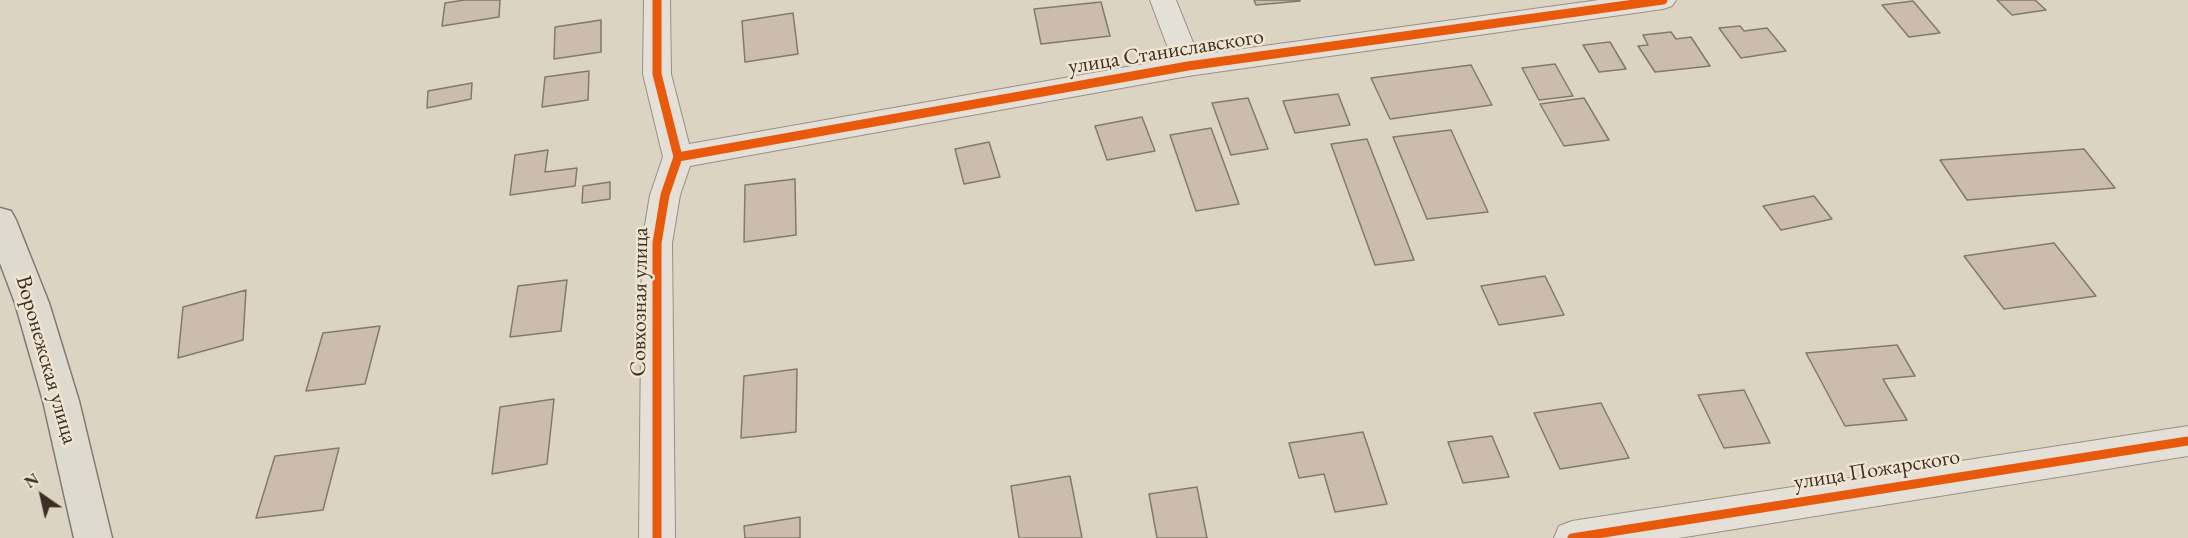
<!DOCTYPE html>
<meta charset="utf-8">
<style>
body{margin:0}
#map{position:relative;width:2188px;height:538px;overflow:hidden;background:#dcd4c2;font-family:"EB Garamond",serif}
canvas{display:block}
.north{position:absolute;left:12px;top:466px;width:60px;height:60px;-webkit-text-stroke:4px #efe5d1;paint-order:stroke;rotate:326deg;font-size:16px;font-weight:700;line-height:24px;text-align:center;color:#3c2e26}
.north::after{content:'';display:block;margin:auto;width:21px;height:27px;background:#3c2e26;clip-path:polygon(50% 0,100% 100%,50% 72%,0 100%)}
</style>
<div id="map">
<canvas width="2188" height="538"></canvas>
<div class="north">N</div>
</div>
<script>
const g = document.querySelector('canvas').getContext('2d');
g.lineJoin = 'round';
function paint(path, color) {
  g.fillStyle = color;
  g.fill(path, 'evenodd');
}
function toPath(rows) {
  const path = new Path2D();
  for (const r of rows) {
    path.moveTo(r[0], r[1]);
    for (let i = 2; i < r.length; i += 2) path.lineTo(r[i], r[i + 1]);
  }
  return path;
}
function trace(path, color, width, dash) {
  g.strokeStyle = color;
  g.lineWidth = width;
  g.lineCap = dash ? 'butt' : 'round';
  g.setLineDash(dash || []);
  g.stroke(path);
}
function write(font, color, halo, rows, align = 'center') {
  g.font = font + ' "EB Garamond",serif';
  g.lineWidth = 5;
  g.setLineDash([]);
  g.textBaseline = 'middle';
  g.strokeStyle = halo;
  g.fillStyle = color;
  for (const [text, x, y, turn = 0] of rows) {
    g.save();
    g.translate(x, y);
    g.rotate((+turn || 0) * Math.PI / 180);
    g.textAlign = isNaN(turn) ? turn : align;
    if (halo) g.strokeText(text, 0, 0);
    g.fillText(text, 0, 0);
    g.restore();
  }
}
const building = toPath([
 [465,0,500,0,499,17,442,26,445,3,465,0],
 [1254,0,1300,0,1300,1,1256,5,1254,0],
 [1997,0,2035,0,2046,10,2012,15,1997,0],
 [1913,1,1940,33,1909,37,1882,5,1913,1],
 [1101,2,1110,36,1041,44,1034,9,1101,2],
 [793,13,798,54,745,62,742,21,793,13],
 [601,20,601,52,554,59,555,27,601,20],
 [1740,26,1744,31,1767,28,1786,51,1741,58,1719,28,1740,26],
 [1671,32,1676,39,1691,37,1710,66,1655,72,1638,46,1648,45,1643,35,1671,32],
 [1610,42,1626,69,1599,72,1583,45,1610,42],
 [1555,64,1573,96,1539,100,1522,68,1555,64],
 [1471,65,1492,105,1390,119,1371,78,1471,65],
 [589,71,588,100,542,107,545,77,589,71],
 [472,83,471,99,427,108,428,91,472,83],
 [1338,94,1350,125,1295,133,1283,101,1338,94],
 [1248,98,1268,149,1231,155,1212,103,1248,98],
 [1584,98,1609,140,1564,146,1540,104,1584,98],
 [1142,117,1155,151,1107,160,1095,126,1142,117],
 [1211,128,1239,204,1196,211,1170,135,1211,128],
 [1451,130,1488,212,1427,219,1393,137,1451,130],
 [1367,139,1414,260,1375,265,1331,144,1367,139],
 [989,142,1000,177,964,184,955,149,989,142],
 [2084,149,2115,188,1967,200,1940,160,2084,149],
 [548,150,545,172,577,168,575,186,510,195,515,155,548,150],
 [795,179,796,235,744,242,745,185,795,179],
 [610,182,610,199,582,203,583,186,610,182],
 [1814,196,1832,219,1781,230,1763,206,1814,196],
 [2054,243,2096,296,2004,309,1964,256,2054,243],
 [1545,276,1564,315,1499,325,1481,286,1545,276],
 [567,280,561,331,510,337,518,286,567,280],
 [246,290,243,340,178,358,183,307,246,290],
 [380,326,365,384,306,391,323,333,380,326],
 [1897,345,1915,376,1883,379,1907,420,1845,426,1806,353,1897,345],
 [797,369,796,432,741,438,744,376,797,369],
 [1744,390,1770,443,1724,448,1698,395,1744,390],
 [554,399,547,464,492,474,500,407,554,399],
 [1601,403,1629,458,1560,469,1534,413,1601,403],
 [1363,432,1387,504,1335,512,1324,474,1299,478,1289,443,1363,432],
 [1492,436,1509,477,1463,483,1448,442,1492,436],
 [339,448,323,510,256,518,275,456,339,448],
 [1070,476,1082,538,1019,538,1011,486,1070,476],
 [1197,487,1207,538,1157,538,1149,494,1197,487],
 [800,517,800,538,745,538,744,526,800,517]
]);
paint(building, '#ccbcad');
trace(building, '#807a70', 1.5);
const street = toPath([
 [644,0,670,0,671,74,689,144,1172,59,1150,0,1176,0,1198,55,1599,0,1676,0,1672,6,1663,9,1188,76,690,166,680,195,672,243,675,538,639,538,642,243,650,195,663,157,643,74,644,0],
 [2188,426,2188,456,1679,538,1554,538,1559,526,1572,521,2188,426]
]);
const highway = toPath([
 [0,208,11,211,16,220,49,303,79,401,112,538,74,538,43,401,15,303,0,263,0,208]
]);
trace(street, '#979085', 2);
trace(highway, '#807a70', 3);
paint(street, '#e4e0d7');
paint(highway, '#dfdad0');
trace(toPath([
 [657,0,657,74,678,157,665,195,657,243,657,538],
 [678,157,1188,66,1663,0],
 [1572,538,2188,441]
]), '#e8590c', 9);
write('22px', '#3c2e26', '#efe5d1', [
 ["улица Станиславского",1166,52,-9],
 ["Совхозная улица",640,302,-89],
 ["Воронежская улица",46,360,74],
 ["улица Пожарского",1877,470,-9]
]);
</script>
